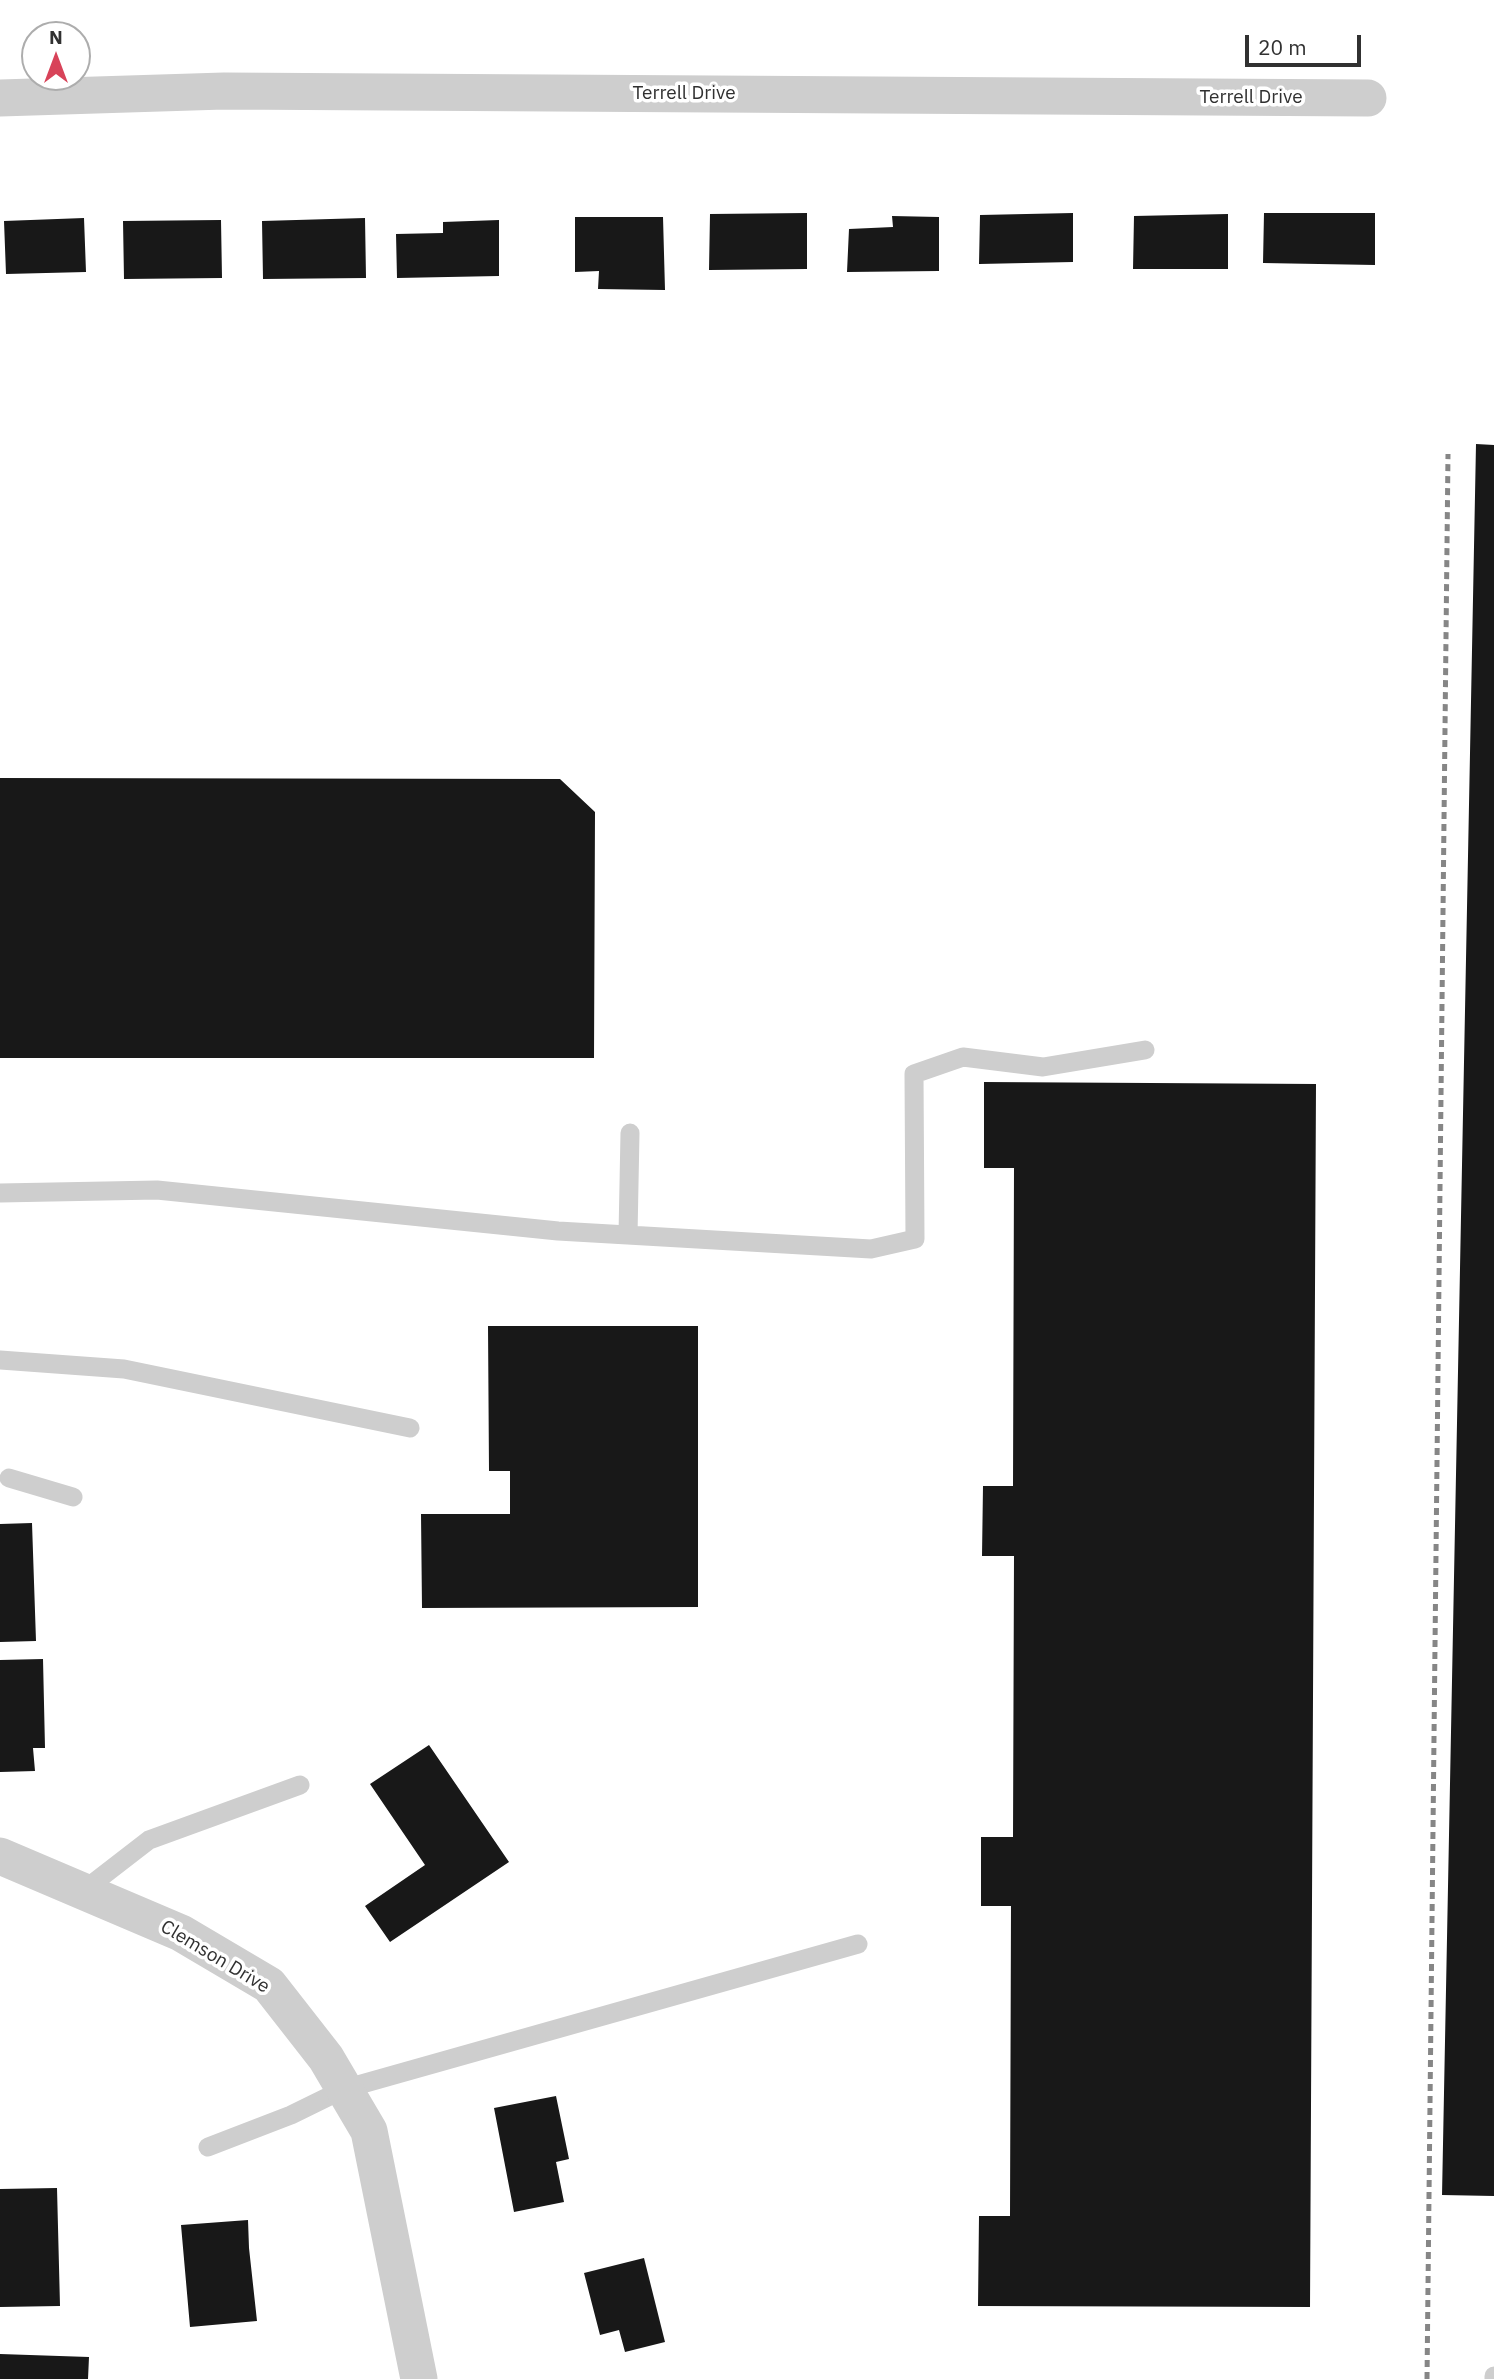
<!DOCTYPE html>
<style>
body{margin:0}
#map{position:relative;width:1494px;height:2379px;overflow:hidden;background:#fff;font-family:"IBM Plex Sans",sans-serif}
canvas{display:block}
.north{position:absolute;left:21px;top:21px;width:70px;height:70px;box-sizing:border-box;background:#fff;border:2px solid #adadad;border-radius:50%;rotate:0deg;font-size:19px;font-weight:700;line-height:28px;text-align:center;color:#313131}
.north::after{content:'';display:block;margin:auto;width:24px;height:32px;background:#d84359;clip-path:polygon(50% 0,100% 100%,50% 72%,0 100%)}
.scale{position:absolute;left:1245px;top:35px;width:116px;height:32px;box-sizing:border-box;border:4px solid #313131;border-top:0;padding-left:9px;font-size:21px;line-height:24px;white-space:nowrap;color:#313131;-webkit-text-stroke:5px #fff;paint-order:stroke}
</style>
<div id="map">
<canvas width="1494" height="2379"></canvas>
<div class="north">N</div>
<div class="scale">20 m</div>
</div>
<script>
const g = document.querySelector('canvas').getContext('2d');
g.lineJoin = 'round';
function paint(path, color) {
  g.fillStyle = color;
  g.fill(path, 'evenodd');
}
function toPath(rows) {
  const path = new Path2D();
  for (const r of rows) {
    path.moveTo(r[0], r[1]);
    for (let i = 2; i < r.length; i += 2) path.lineTo(r[i], r[i + 1]);
  }
  return path;
}
function trace(path, color, width, dash) {
  g.strokeStyle = color;
  g.lineWidth = width;
  g.lineCap = dash ? 'butt' : 'round';
  g.setLineDash(dash || []);
  g.stroke(path);
}
function write(font, color, halo, rows, align = 'center') {
  g.font = font + ' "IBM Plex Sans",sans-serif';
  g.lineWidth = 7;
  g.setLineDash([]);
  g.textBaseline = 'middle';
  g.strokeStyle = halo;
  g.fillStyle = color;
  for (const [text, x, y, turn = 0] of rows) {
    g.save();
    g.translate(x, y);
    g.rotate((+turn || 0) * Math.PI / 180);
    g.textAlign = isNaN(turn) ? turn : align;
    if (halo) g.strokeText(text, 0, 0);
    g.fillText(text, 0, 0);
    g.restore();
  }
}
paint(toPath([
 [807,213,807,269,709,270,710,214],
 [1073,213,1073,262,979,264,980,215],
 [1264,213,1375,213,1375,265,1263,263],
 [1228,214,1228,269,1133,269,1134,216],
 [892,216,939,217,939,271,847,272,849,229,893,227],
 [575,217,663,217,665,290,598,289,599,271,575,272],
 [84,218,86,272,6,274,4,221],
 [365,218,366,278,263,279,262,221],
 [221,220,222,278,124,279,123,221],
 [499,220,499,276,397,278,396,234,443,233,443,222],
 [1476,444,1494,445,1494,2196,1442,2195],
 [0,778,560,779,595,812,594,1058,0,1058],
 [984,1082,1316,1084,1310,2307,978,2306,979,2216,1010,2216,1011,1906,981,1906,981,1837,1013,1837,1014,1556,982,1556,983,1486,1013,1486,1014,1168,984,1168],
 [488,1326,698,1326,698,1607,422,1608,421,1514,510,1514,510,1471,489,1471],
 [32,1523,36,1641,0,1642,0,1524],
 [43,1659,45,1748,33,1748,35,1771,0,1772,0,1660],
 [429,1745,509,1862,390,1942,365,1906,425,1865,370,1784],
 [556,2096,569,2159,556,2162,564,2202,514,2212,494,2108],
 [57,2188,60,2306,0,2307,0,2189],
 [248,2220,249,2248,257,2321,190,2327,181,2225],
 [644,2258,665,2342,625,2352,619,2330,600,2335,584,2273],
 [0,2354,89,2357,88,2379,0,2379]
]), '#181818');
trace(toPath([
 [0,1193,157,1190,558,1231,871,1249,915,1239,914,1074,963,1057,1043,1067,1145,1050],
 [628,1235,630,1133],
 [0,1360,124,1369,410,1428],
 [9,1478,73,1497],
 [83,1891,149,1840,300,1785],
 [208,2147,291,2115,344,2089,858,1944],
 [1494,2379,1494,2376]
]), '#cecece', 19);
trace(toPath([
 [0,98,224,91,1368,98],
 [0,1856,181,1933,269,1985,326,2058,369,2131,419,2379]
]), '#cecece', 37);
trace(toPath([
 [1427,2379,1448,454]
]), '#868686', 5, [7, 5]);
write('19px', '#313131', '#fff', [
 ["Terrell Drive",684,94],
 ["Terrell Drive",1251,98],
 ["Clemson Drive",215,1957,31]
]);
</script>
